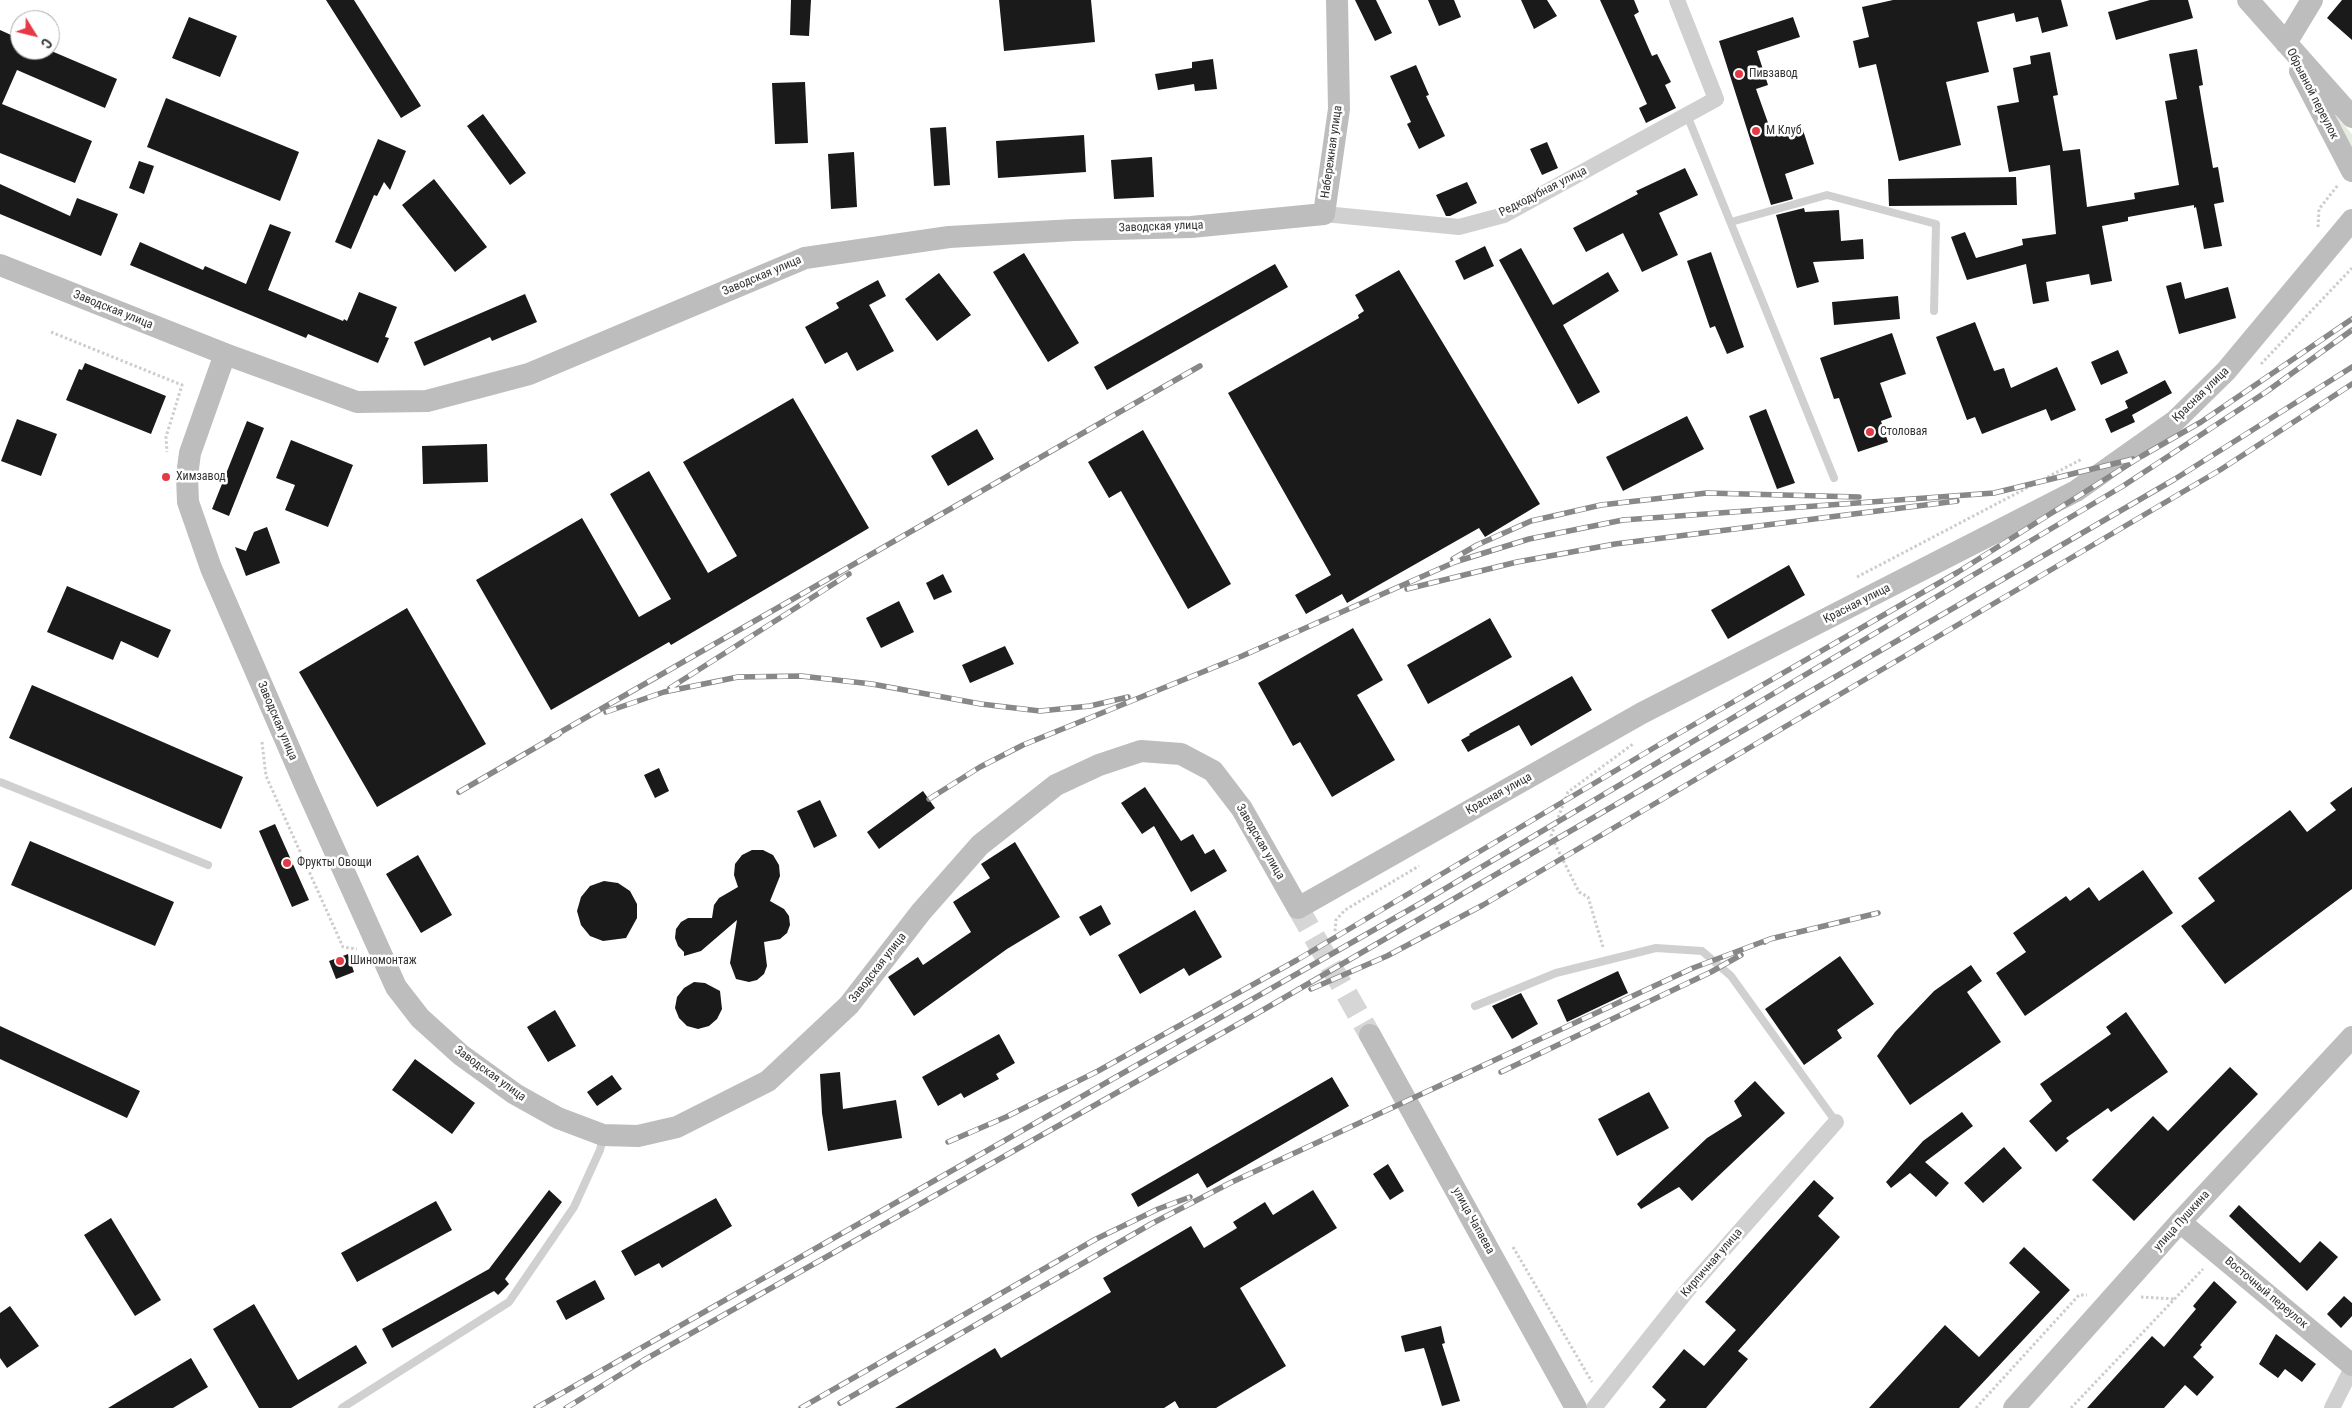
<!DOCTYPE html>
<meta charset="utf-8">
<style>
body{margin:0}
#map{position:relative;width:2352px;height:1408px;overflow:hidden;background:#fff;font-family:"Roboto Condensed",sans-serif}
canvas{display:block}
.north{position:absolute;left:10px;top:10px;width:50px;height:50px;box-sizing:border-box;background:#fff;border:1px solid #adadad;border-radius:50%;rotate:126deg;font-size:14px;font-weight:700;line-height:20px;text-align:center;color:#333}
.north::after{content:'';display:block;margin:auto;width:18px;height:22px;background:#e63946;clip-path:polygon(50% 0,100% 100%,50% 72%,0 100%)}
</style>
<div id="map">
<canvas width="2352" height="1408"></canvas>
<div class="north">С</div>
</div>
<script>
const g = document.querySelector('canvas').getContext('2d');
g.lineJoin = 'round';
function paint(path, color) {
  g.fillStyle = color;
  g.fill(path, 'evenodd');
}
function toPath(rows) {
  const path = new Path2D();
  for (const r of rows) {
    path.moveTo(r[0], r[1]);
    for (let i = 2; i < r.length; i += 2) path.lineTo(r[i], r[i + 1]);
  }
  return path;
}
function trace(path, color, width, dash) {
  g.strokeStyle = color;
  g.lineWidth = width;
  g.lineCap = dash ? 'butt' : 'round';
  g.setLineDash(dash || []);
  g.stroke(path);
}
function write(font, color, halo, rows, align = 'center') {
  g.font = font + ' "Roboto Condensed",sans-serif';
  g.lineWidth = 5;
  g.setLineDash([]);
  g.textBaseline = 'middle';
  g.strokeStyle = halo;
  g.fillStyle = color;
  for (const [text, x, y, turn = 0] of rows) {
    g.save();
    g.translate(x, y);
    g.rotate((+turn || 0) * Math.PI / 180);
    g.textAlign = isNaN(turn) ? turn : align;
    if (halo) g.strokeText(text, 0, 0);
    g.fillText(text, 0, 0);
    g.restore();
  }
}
paint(toPath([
 [2335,115,2352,134,2352,152]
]), '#e6ecdf');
paint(toPath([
 [326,0,354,0,421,106,401,118],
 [791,0,811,0,809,36,790,35],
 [999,0,1091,0,1095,42,1004,51],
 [1355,0,1376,0,1392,33,1375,41],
 [1428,0,1454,0,1461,17,1439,26],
 [1521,0,1547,0,1557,16,1534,29],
 [1600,0,1634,0,1639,12,1634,15,1652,56,1657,54,1671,82,1665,85,1676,108,1646,123,1639,108,1647,104],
 [1893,0,2061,0,2068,26,2042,33,2038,17,2016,22,2014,13,1977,22,1989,72,1946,82,1961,145,1899,161,1876,64,1859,68,1853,41,1869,37,1862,7],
 [2150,0,2188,0,2193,18,2116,40,2108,12],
 [2342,0,2352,0,2352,40,2327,18],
 [189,17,237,36,220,77,172,58],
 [1793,17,1800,37,1757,51,1768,85,1756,89,1772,134,1801,124,1814,164,1785,174,1793,199,1771,205,1719,41],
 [0,30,20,39,20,50,49,50,117,79,105,108,17,70,2,104,92,141,75,183,0,153],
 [2197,49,2203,85,2199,86,2204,116,2213,168,2218,167,2224,202,2214,204,2222,246,2204,249,2196,207,2194,208,2194,205,2128,217,2128,221,2102,226,2112,281,2091,285,2089,274,2046,282,2049,301,2033,304,2026,264,1967,280,1951,237,1965,232,1976,258,2023,245,2022,239,2056,234,2050,165,2009,172,1997,106,2019,102,2013,68,2031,64,2030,56,2050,52,2058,95,2053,96,2063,151,2080,149,2087,207,2135,199,2134,193,2179,185,2165,101,2177,99,2169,54],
 [1213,59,1217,89,1195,91,1194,84,1158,90,1155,74,1192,68,1192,62],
 [1416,65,1429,95,1426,96,1445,136,1419,149,1407,124,1411,122,1390,76],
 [805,82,808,143,775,144,772,83],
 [166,98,299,152,280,201,147,147],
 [483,114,526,173,510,185,467,126],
 [946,127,950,185,934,186,930,128],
 [1084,135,1086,172,998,178,996,141],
 [378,139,406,151,390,190,384,182,377,196,374,195,351,249,335,242],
 [1547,142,1558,168,1542,175,1530,149],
 [854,152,857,207,831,209,828,154],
 [1152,157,1154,197,1114,199,1111,160],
 [139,161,154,166,144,194,129,188],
 [1685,168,1698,195,1659,213,1678,255,1642,272,1623,233,1586,252,1573,228,1638,194,1636,191],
 [2016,177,2017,205,1889,206,1888,179],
 [434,179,487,247,455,272,402,205],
 [1467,182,1477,203,1450,216,1446,216,1436,195],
 [0,184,70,216,77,198,118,214,101,256,0,214],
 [1804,208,1805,212,1839,210,1841,241,1863,239,1864,259,1813,262,1819,282,1797,288,1776,215],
 [270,224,291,232,268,290,343,321,344,319,347,321,359,292,397,307,385,337,389,338,378,363,308,334,306,338,130,265,140,242,203,270,205,266,246,284],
 [1485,246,1494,266,1464,280,1455,261],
 [1521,248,1553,305,1608,272,1619,291,1563,325,1600,392,1578,404,1499,260],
 [1711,252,1744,347,1727,354,1715,326,1710,328,1687,261],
 [1024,253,1079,343,1048,362,993,272],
 [1275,264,1288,287,1107,390,1094,367],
 [1399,270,1540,504,1485,537,1479,528,1347,603,1342,594,1306,614,1295,595,1331,575,1228,393,1359,318,1358,315,1364,311,1355,295],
 [939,273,971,315,937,341,905,299],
 [878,280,886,296,869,305,894,351,857,371,847,352,825,364,805,327,839,308,836,303],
 [2181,282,2185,299,2228,287,2236,318,2179,334,2166,286],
 [525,294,537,322,492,341,490,337,424,366,414,342],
 [1898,296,1900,319,1834,325,1832,302],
 [1975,322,1994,371,2004,368,2011,388,2057,367,2076,410,2051,421,2046,409,1982,434,1975,417,1967,420,1936,337],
 [1892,333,1906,374,1880,383,1892,417,1881,421,1888,442,1858,452,1839,398,1834,399,1820,358],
 [2118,350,2128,373,2101,385,2091,362],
 [85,363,166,396,151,434,66,400,79,369,82,370],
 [2165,380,2172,393,2132,415,2135,422,2111,433,2105,419,2128,408,2125,401],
 [793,398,869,528,671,645,669,642,551,710,476,580,582,518,639,617,671,599,610,494,649,471,708,573,737,556,683,462],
 [1766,409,1795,483,1777,489,1749,416],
 [1687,416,1704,449,1623,491,1606,457],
 [17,419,57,434,41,476,1,461],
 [247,421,264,428,229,516,212,509],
 [977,429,994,459,948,486,931,456],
 [1143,430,1231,584,1188,609,1121,491,1109,498,1088,462],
 [291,440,353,465,328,527,285,510,295,485,276,478],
 [487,444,488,482,423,484,422,446],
 [267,527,280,563,246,576,235,547,246,551,254,532],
 [1789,565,1805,595,1728,639,1711,610],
 [943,574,952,592,934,600,926,583],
 [67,586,171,630,158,658,121,641,113,660,47,632],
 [899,601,914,632,881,648,866,618],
 [407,608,486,744,377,807,299,672],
 [1490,618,1512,657,1428,704,1407,665],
 [1353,628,1383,680,1357,695,1395,760,1332,797,1300,742,1293,746,1258,683],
 [1005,646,1014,664,970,683,962,665],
 [1572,676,1592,710,1531,746,1519,725,1468,752,1461,740,1470,735,1469,734],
 [32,685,243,777,221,829,9,738],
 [659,768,669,791,655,798,644,775],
 [1145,787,1181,841,1193,834,1205,854,1214,849,1227,871,1191,892,1154,826,1142,834,1121,803],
 [2352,787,2352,889,2225,984,2181,926,2215,901,2198,878,2290,810,2307,832,2336,810,2330,803],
 [923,791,935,808,879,849,867,832],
 [820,800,837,836,814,848,797,811],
 [275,824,309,900,292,907,259,831],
 [30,841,174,902,155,946,11,885],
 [1015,842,1060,917,1007,949,914,1016,888,977,918,957,923,965,971,932,953,902,990,878,981,864],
 [752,850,763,850,773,855,779,865,780,876,770,901,784,909,789,916,790,925,787,933,780,939,764,942,767,966,764,974,757,980,749,982,736,979,730,963,737,920,701,951,684,956,684,952,678,946,675,938,676,929,681,922,688,918,712,918,714,905,719,898,738,887,734,875,735,864,742,855],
 [418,855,452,915,421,933,386,874],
 [2143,870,2173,913,2025,1016,1996,973,2026,952,2013,933,2066,896,2070,901,2089,887,2099,901],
 [604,881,618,883,630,891,637,904,637,918,626,938,603,941,590,936,581,925,577,911,581,897,590,886],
 [1101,905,1111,924,1090,936,1079,917],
 [1195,910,1222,957,1189,976,1184,968,1140,994,1118,955],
 [348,954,354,972,336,979,329,961],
 [1840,956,1874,1004,1837,1030,1842,1038,1804,1065,1765,1009],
 [1971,965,1982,981,1967,992,2001,1042,1910,1105,1877,1056,1895,1032,1934,991],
 [1618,971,1628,993,1567,1022,1557,1000],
 [694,982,705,983,720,991,722,1009,717,1019,709,1026,698,1029,687,1026,679,1018,675,1008,677,997,684,988],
 [1521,993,1538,1024,1512,1039,1492,1006],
 [555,1010,576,1046,548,1062,527,1027],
 [2126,1012,2168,1072,2111,1112,2108,1108,2066,1138,2069,1141,2056,1152,2029,1121,2052,1101,2040,1084,2111,1034,2106,1027],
 [0,1026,140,1091,127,1118,0,1059],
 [999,1034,1015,1063,996,1074,999,1079,964,1098,961,1093,938,1106,922,1077],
 [415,1059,475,1103,452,1134,392,1090],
 [2230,1067,2258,1094,2134,1221,2092,1180,2153,1116,2168,1131],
 [840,1072,843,1109,896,1100,902,1138,828,1151,822,1113,820,1074],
 [612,1075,622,1089,597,1106,587,1092],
 [1332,1077,1349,1106,1207,1188,1198,1173,1138,1207,1131,1194],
 [1755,1081,1785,1113,1692,1201,1679,1187,1641,1209,1637,1204,1707,1138,1742,1116,1734,1101],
 [1649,1092,1669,1128,1617,1156,1598,1119],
 [1962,1112,1973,1126,1925,1162,1949,1183,1936,1197,1910,1173,1891,1188,1886,1182,1923,1141],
 [2004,1147,2022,1168,1983,1203,1964,1183],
 [1388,1164,1404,1191,1390,1200,1373,1174],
 [1814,1180,1834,1198,1818,1216,1840,1237,1738,1351,1748,1359,1706,1408,1659,1408,1666,1400,1652,1387,1684,1349,1704,1366,1736,1330,1705,1302],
 [549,1190,562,1202,505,1279,509,1284,498,1295,494,1291,392,1348,382,1329,489,1269],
 [1313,1190,1337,1228,1240,1288,1286,1366,1216,1408,1179,1408,1175,1401,1164,1408,895,1408,995,1348,1001,1358,1111,1292,1103,1278,1191,1226,1204,1248,1237,1228,1233,1222,1265,1202,1273,1215],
 [716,1198,732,1226,662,1268,659,1263,635,1276,621,1251],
 [436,1201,452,1230,357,1282,341,1253],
 [2239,1205,2300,1263,2320,1241,2338,1257,2307,1291,2229,1216],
 [111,1218,161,1300,135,1316,84,1235],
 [2024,1247,2070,1290,1959,1408,1869,1408,1945,1325,1979,1357,2040,1292,2009,1263],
 [595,1280,605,1299,566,1320,556,1301],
 [2214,1281,2237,1302,2200,1345,2202,1347,2193,1357,2214,1377,2197,1396,2185,1385,2164,1408,2087,1408,2152,1336,2164,1347,2196,1309,2193,1306],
 [2344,1296,2352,1303,2352,1316,2341,1328,2327,1314],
 [254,1304,298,1380,356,1345,367,1363,291,1408,259,1408,213,1329],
 [10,1306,39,1346,7,1368,0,1358,0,1313],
 [1441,1326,1445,1343,1442,1344,1460,1401,1442,1406,1424,1348,1405,1352,1401,1336],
 [2276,1334,2316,1364,2302,1382,2285,1369,2278,1378,2259,1364],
 [191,1358,208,1387,173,1408,108,1408]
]), '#1a1a1a');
trace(toPath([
 [1298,908,1370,1035]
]), '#d6d6d6', 22, [22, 11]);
trace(toPath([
 [2318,227,2319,209,2338,185],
 [51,332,182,385,166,437,167,452],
 [2261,364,2352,268],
 [1857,577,2082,459],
 [262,742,266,776,343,947,357,949],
 [1335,931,1336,920,1345,910,1419,866],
 [1603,947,1588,897,1579,892,1551,836,1568,792,1633,744],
 [1513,1247,1592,1382],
 [2141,1297,2175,1299],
 [1976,1408,2079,1295,2087,1295],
 [2071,1408,2203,1269]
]), '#cdcdcd', 3, [2.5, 2.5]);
trace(toPath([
 [1687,115,1834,478],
 [1731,222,1827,195,1936,224,1934,311],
 [0,782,208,865],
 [1475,1006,1556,973,1656,948,1702,951,1731,976,1836,1122],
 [342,1408,509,1302,574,1207,600,1150,603,1138]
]), '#d0d0d0', 8);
trace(toPath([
 [1324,214,1459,227,1504,215,1716,99,1677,0],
 [1594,1408,1686,1292,1836,1122],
 [2332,1408,2352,1368]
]), '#d0d0d0', 16);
trace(toPath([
 [2248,0,2352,117],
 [2286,43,2312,0],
 [2300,71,2352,171],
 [0,265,225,354,357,402,427,401,529,374,805,258,949,237,1074,230,1191,227,1324,214,1339,109,1337,0],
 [225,354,190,453,187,476,188,502,211,568,306,787,396,987,420,1018,461,1055,515,1094,558,1118,603,1135,638,1136,677,1127,768,1081,849,1005,921,912,980,845,1056,785,1099,765,1141,751,1181,754,1213,771,1242,809,1298,908,1642,713,2076,491,2175,421,2226,371,2352,220],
 [1370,1035,1576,1408],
 [2180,1222,2352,1365],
 [2014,1408,2180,1222,2352,1037]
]), '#bdbdbd', 22);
const rail = toPath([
 [1453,559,1477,545,1531,521,1601,505,1707,493,1859,497],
 [1407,589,1517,562,1615,544,1957,501],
 [670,688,849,574],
 [606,712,664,692,738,677,801,676,872,684,981,704,1040,711,1090,706,1128,697],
 [552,737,1200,366],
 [459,792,559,734],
 [929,799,980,767,1023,745,1242,656,1455,562,1529,539,1623,520,1994,493,2133,459],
 [1765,942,1770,939,1878,913],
 [1311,989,1387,956,1483,905,2220,470,2352,384],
 [1501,1072,1711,972,1741,955],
 [948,1142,1006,1117,1098,1071,1297,960,1662,743,1958,572,2142,456,2201,422,2352,319],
 [840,1403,1151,1224,1230,1183,1693,968,1770,939],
 [536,1408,1421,903,2123,486,2266,392,2352,330],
 [566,1408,644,1360,1263,1010,2175,479,2352,367],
 [801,1408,1096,1239,1158,1209,1190,1197]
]);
trace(rail, '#888', 5.5);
trace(rail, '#fff', 4, [11]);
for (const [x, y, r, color] of [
 [1739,74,5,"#e63946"],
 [1756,131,5,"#e63946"],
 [1870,432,5,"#e63946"],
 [166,477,5,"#e63946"],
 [287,863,5,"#e63946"],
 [340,961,5,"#e63946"]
]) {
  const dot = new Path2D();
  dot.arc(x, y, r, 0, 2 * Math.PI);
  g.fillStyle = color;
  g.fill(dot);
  trace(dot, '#fff', 2);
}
write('12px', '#333', '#fff', [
 ["Пивзавод",1749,74],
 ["М Клуб",1766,131],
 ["Столовая",1880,432],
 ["Химзавод",176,477],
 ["Фрукты Овощи",297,863],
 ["Шиномонтаж",350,961]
], 'left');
write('12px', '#333', '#fff', [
 ["Обрывной переулок",2312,94,63],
 ["Набережная улица",1332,152,-82],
 ["Редкодубная улица",1543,192,-27],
 ["Заводская улица",1161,227,-2],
 ["Заводская улица",762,276,-23],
 ["Заводская улица",113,310,22],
 ["Красная улица",2201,395,-44],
 ["Красная улица",1857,604,-27],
 ["Заводская улица",277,721,67],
 ["Красная улица",1499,794,-29],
 ["Заводская улица",1260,842,60],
 ["Заводская улица",878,968,-52],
 ["Заводская улица",490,1074,36],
 ["улица Чапаева",1473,1221,61],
 ["улица Пушкина",2182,1221,-48],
 ["Кирпичная улица",1712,1263,-49],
 ["Восточный переулок",2266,1293,40]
]);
</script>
